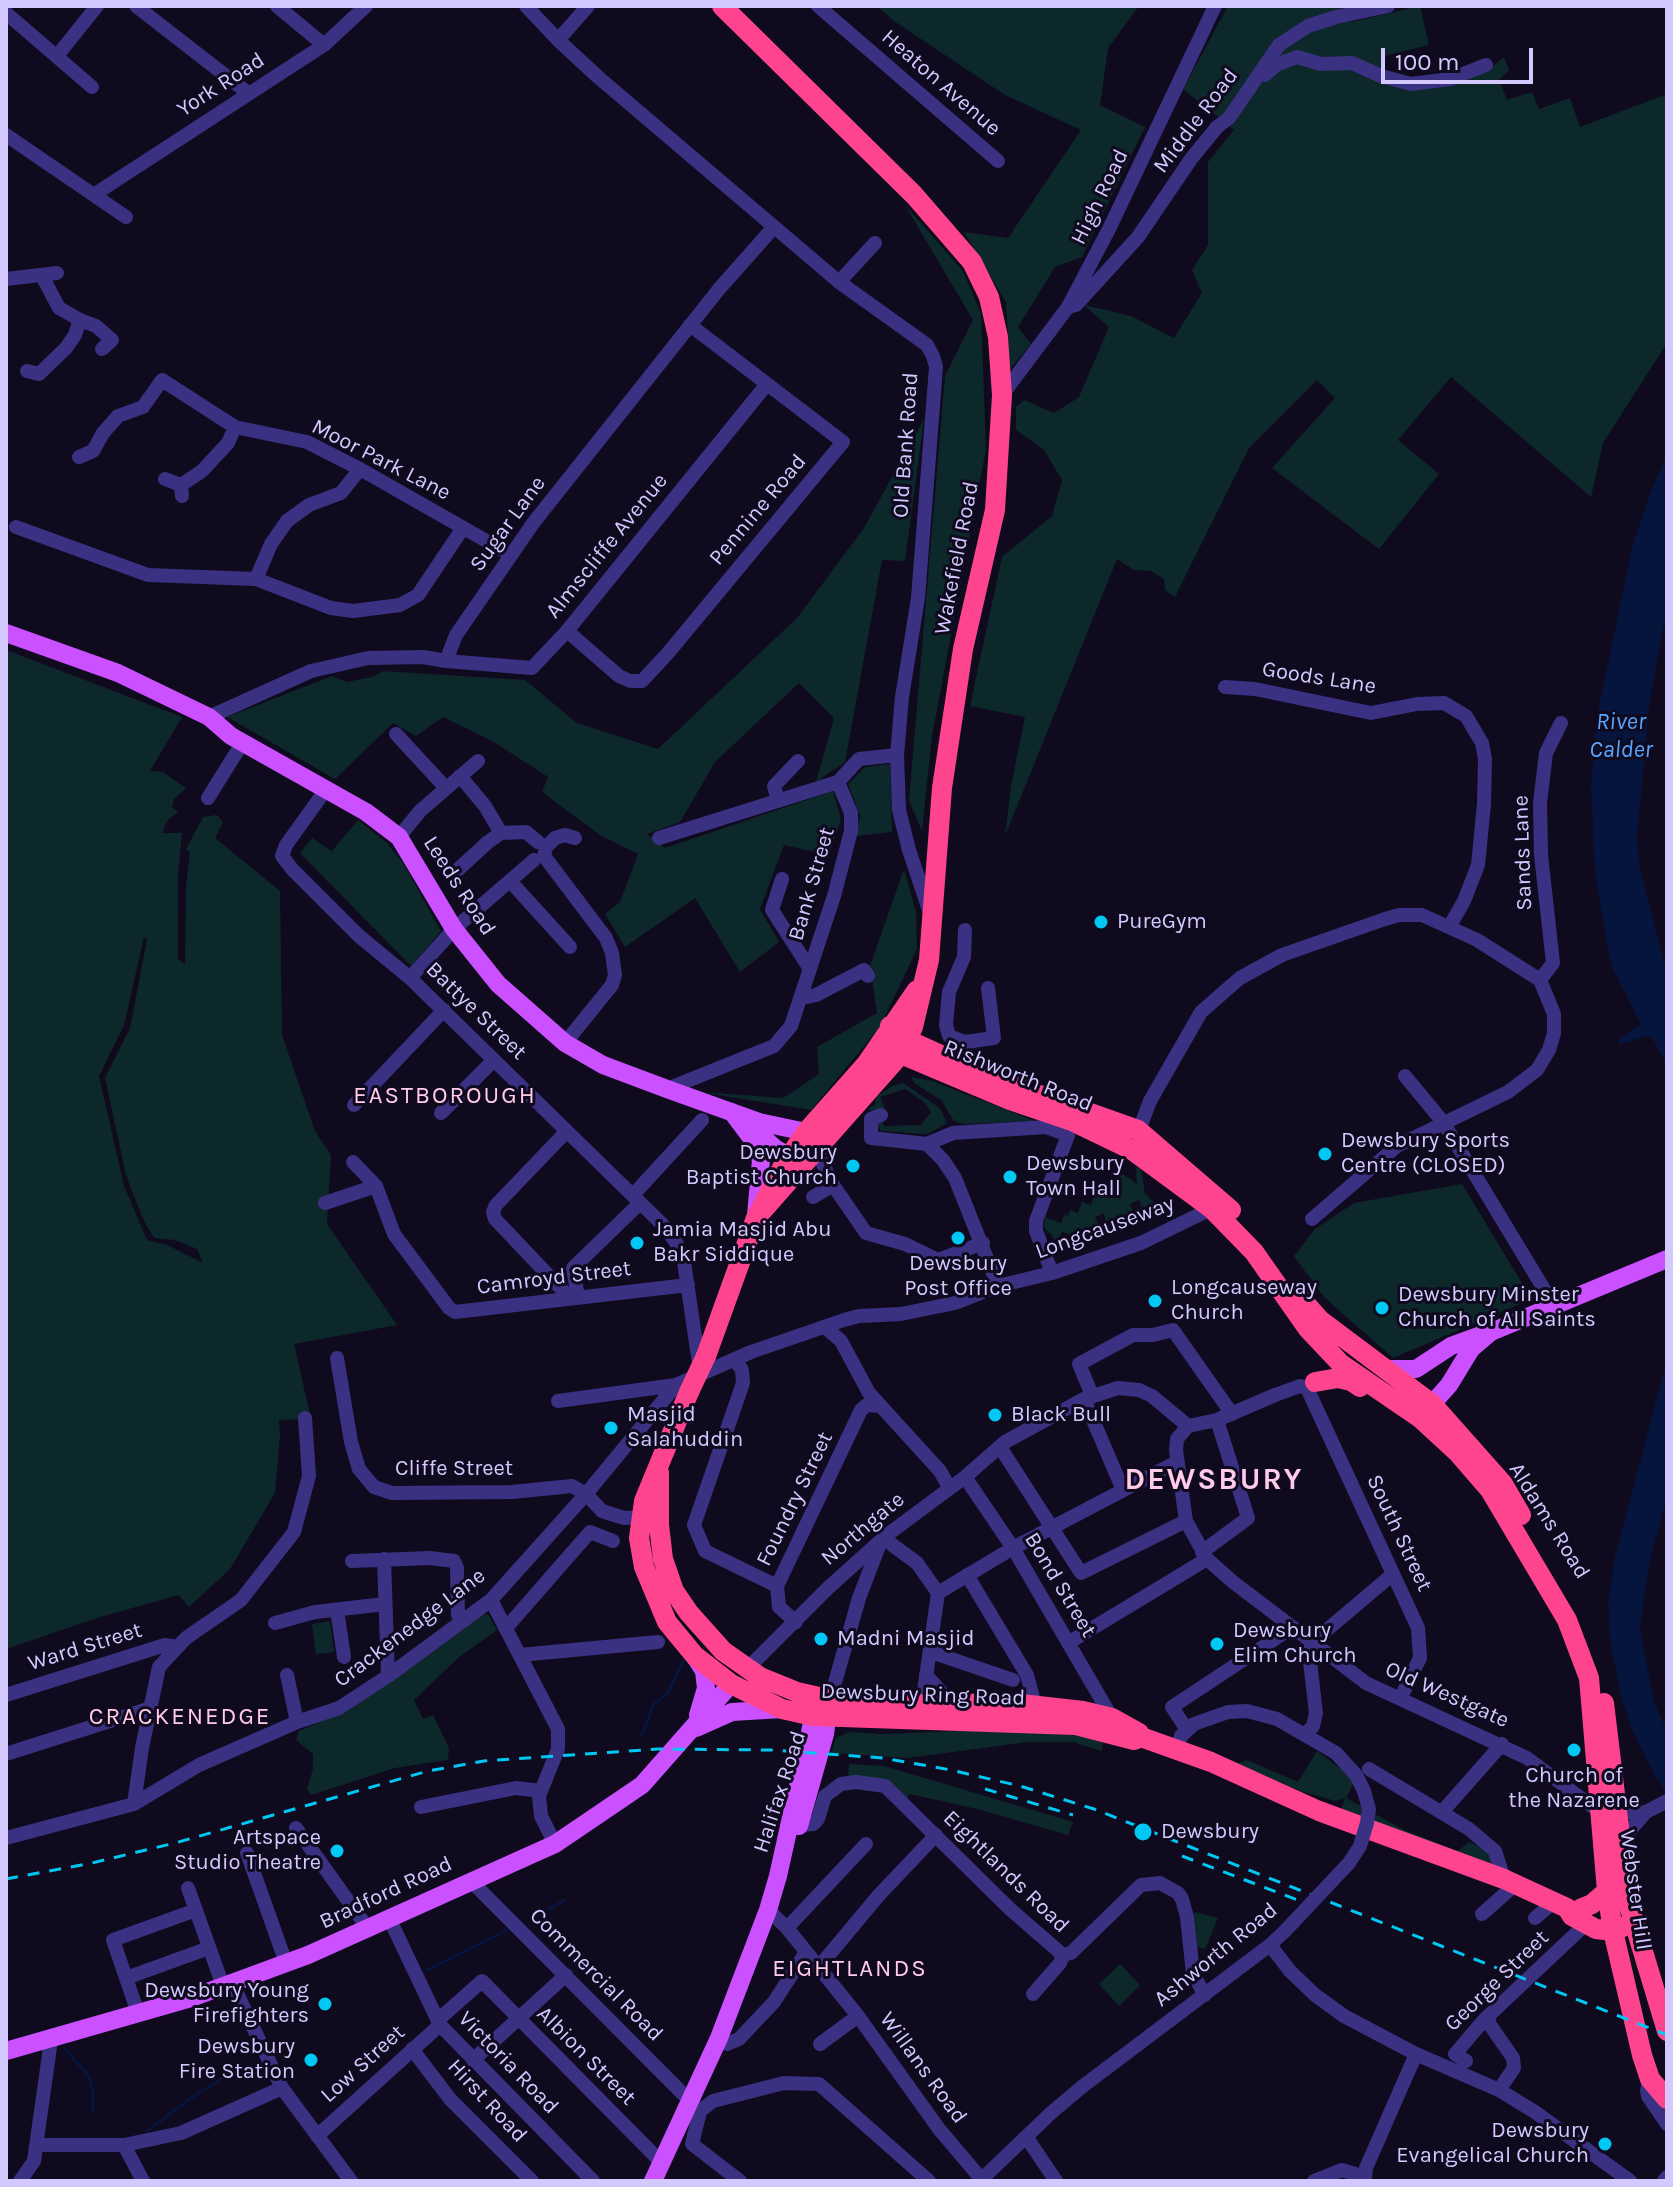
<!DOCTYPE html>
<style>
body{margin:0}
#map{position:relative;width:1673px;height:2187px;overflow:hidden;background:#100a1f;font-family:Karla,sans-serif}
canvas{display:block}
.frame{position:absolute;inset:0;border:8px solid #d3c9ff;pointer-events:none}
.scale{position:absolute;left:1381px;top:48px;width:152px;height:36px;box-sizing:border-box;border:4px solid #d3c9ff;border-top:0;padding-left:10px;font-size:24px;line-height:28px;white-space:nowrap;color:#d3c9ff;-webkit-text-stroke:6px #100a1f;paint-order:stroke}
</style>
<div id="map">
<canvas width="1673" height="2187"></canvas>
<div class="frame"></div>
<div class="scale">100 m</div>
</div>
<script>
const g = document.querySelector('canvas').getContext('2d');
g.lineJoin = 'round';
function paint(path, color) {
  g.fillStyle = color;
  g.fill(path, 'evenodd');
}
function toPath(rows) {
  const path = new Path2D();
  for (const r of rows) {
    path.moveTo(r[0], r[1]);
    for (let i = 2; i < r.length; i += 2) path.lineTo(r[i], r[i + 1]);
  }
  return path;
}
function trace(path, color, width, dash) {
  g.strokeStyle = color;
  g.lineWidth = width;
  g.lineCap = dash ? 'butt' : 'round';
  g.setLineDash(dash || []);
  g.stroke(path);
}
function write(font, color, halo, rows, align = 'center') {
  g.font = font + ' Karla,sans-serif';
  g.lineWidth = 6;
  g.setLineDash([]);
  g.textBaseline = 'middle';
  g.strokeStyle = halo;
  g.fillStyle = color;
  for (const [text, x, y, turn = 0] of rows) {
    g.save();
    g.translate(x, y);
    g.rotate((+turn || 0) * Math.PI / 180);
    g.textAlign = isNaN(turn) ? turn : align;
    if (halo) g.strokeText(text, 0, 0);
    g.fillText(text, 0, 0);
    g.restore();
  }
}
paint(toPath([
 [877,6,1139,6,1108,48,1100,105,1145,127,1082,257,1055,267,1018,327,1031,344,1010,369,1006,302,964,232,1008,238,1081,130,1005,95,894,21],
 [1228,6,1341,6,1351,22,1420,6,1429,45,1384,56,1386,82,1485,73,1504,57,1509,70,1499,80,1507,100,1532,92,1539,109,1570,98,1580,127,1667,94,1667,343,1603,443,1591,497,1451,377,1398,440,1439,474,1379,549,1272,468,1335,398,1317,380,1249,448,1175,597,1165,590,1164,579,1151,571,1134,570,1117,559,1005,836,1011,786,1025,717,970,706,1002,557,1052,516,1062,480,1044,450,1016,430,1016,407,1024,400,1054,413,1079,397,1109,327,1084,305,1131,316,1174,338,1202,293,1192,270,1208,245,1208,162,1234,130,1183,89],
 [905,205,963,271,981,314,986,449,932,736,922,831,909,801,945,376,973,320],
 [924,419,905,561,882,560,845,762,816,782,834,718,799,683,715,762,680,822,647,834,665,848,833,791,841,819,829,855,784,845,760,909,779,942,740,972,695,898,625,947,605,914,620,902,638,854,600,835,542,792,548,777,494,742,443,717,416,736,393,723,335,779,227,717,332,676,347,682,372,677,383,671,525,680,577,723,658,749,797,618,864,528],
 [6,650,182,717,150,771,163,772,186,788,174,799,172,807,178,812,167,821,162,833,182,833,178,875,178,959,185,964,186,886,190,852,186,849,203,817,217,815,223,822,215,838,280,891,282,1035,315,1131,331,1155,327,1224,397,1325,294,1344,311,1419,279,1420,280,1436,275,1493,230,1569,189,1607,179,1595,100,1617,6,1649],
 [144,937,147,940,130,1028,105,1078,126,1175,143,1219,154,1238,175,1240,197,1249,203,1263,167,1245,147,1240,124,1186,99,1076,124,1025],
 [890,764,892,832,856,836,860,815,848,784,865,767],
 [358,820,387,843,403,863,441,931,411,966,300,853,312,838,332,851],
 [904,869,916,912,917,949,880,1027,811,1110,700,1092,783,1098,819,1074,817,1047,877,1013,870,966],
 [911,1077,932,1081,1035,1121,963,1124,954,1121,941,1100,914,1083],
 [903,1083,940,1108,947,1123,928,1134,881,1131,876,1124,883,1122,884,1126,921,1125,931,1112,924,1102,905,1089,880,1097,885,1108,870,1111,869,1108,875,1105,876,1097,892,1086],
 [1136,1167,1141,1169,1145,1194,1153,1201,1156,1212,1142,1217,1140,1212,1143,1211,1139,1200,1130,1204,1137,1219,1107,1229,1104,1213,1095,1217,1102,1231,1070,1241,1069,1234,1062,1232,1058,1239,1062,1243,1056,1245,1052,1235,1044,1228,1045,1217,1061,1223,1064,1215,1068,1216,1070,1210,1078,1213,1082,1202,1091,1205,1096,1191,1105,1194,1109,1184,1115,1186,1121,1173,1137,1184],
 [1462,1184,1528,1293,1534,1298,1393,1358,1324,1297,1294,1256,1315,1229,1354,1203],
 [488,1614,497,1630,459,1657,414,1700,423,1719,433,1715,449,1748,448,1760,395,1768,311,1795,307,1789,313,1769,313,1754,296,1740,299,1731,334,1716,479,1615],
 [330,1621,334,1652,316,1654,312,1624],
 [1007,1729,1076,1735,1103,1742,1102,1751,1073,1742,1028,1742,908,1758,831,1753,836,1738,849,1732,885,1734],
 [1317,1751,1349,1775,1353,1784,1346,1798,1404,1830,1458,1851,1469,1842,1476,1845,1491,1854,1491,1862,1487,1866,1340,1812,1345,1798,1335,1801,1301,1791,1236,1764,1247,1760,1298,1782],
 [849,1764,884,1766,1073,1822,1068,1835,977,1809,910,1794,905,1799,848,1777],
 [1194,1912,1218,1918,1205,1949,1197,1947],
 [1120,1964,1140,1985,1119,2006,1099,1984]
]), '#0d282a');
paint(toPath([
 [1667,455,1667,606,1649,706,1637,836,1639,865,1667,974,1667,1065,1653,1039,1647,1036,1620,1044,1617,1041,1641,1024,1613,969,1608,950,1595,873,1591,788,1594,742,1600,702,1633,543,1651,491],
 [1667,1359,1667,1496,1649,1565,1640,1628,1654,1702,1667,1731,1667,1793,1654,1774,1633,1732,1621,1696,1610,1640,1608,1604,1614,1561]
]), '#05153e');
trace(toPath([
 [642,1735,654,1704,668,1693,684,1659],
 [531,1919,565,1900],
 [427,1970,507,1930],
 [65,2049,89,2076,93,2092,93,2112],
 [147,2131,190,2099,241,2066,265,2066]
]), '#05153e', 3);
trace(toPath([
 [136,6,248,93],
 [277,6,324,45],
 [526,6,558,40,598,77,839,282,927,345,933,356,936,367,918,598,902,697,897,755,899,810,909,850,929,910],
 [818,6,998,161],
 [6,13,92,87],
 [558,40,588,6],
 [57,56,97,6],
 [1265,75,1276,65,1297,57,1321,64,1352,63,1381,76,1411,84,1450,79,1486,65],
 [6,135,126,217],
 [95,194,324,45,366,6],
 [6,279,57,273],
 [839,282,875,243],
 [1068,307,1076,305,1138,237,1191,159,1217,127,1229,118,1279,45,1308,26,1336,17,1388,6],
 [80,320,96,326,112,340,102,349],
 [27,371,39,374,66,348,75,335,80,320,59,308,42,276],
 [1002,395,1068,307,1109,229,1215,6],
 [79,457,93,451,103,433,118,416,143,407,162,380,235,427,307,442,360,469,511,555],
 [165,479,181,485,182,496],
 [181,485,202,471,228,443,235,427],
 [16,527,148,575,256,579,331,608,353,611,400,605,418,595,463,528],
 [256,579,271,544,287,521,309,505,341,493,360,469],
 [567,631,619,676,630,681,642,681,668,653,843,442,690,325],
 [446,661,532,668,567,631,767,384],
 [1225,687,1255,689,1371,713,1417,704,1444,703,1466,716,1482,743,1485,759,1484,804,1478,865,1464,901,1449,927],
 [209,717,311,671,368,658,423,657,446,661,456,635,534,522,719,289,774,227],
 [396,734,446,788],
 [460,776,485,806,501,833],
 [327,788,286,845,282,856,292,869,359,936,410,978,665,1227,677,1244,684,1262,700,1370],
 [208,798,243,742],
 [778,801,774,786,798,761],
 [399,837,420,811,478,761],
 [659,838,838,782,859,759,897,755],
 [451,876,488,842,501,833,526,832,538,842],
 [782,879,772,910,810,969],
 [510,881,570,947],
 [965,930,964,957,949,992,946,1025,949,1036,965,1042,994,1038,988,988],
 [410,978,454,929,534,860],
 [1540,980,1553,963,1541,855,1540,803,1546,753,1561,723],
 [802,998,816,995,864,970,868,976],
 [565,1043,612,985,615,975,612,953,606,938,544,856,546,847,555,838,565,835,575,838],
 [1405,1076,1443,1122,1553,1304],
 [667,1089,774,1046,791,1026,834,896,851,831,851,813,838,782],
 [354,1105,444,1010],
 [441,1113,494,1060],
 [881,1115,871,1119,871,1138,927,1144,943,1160,955,1178,998,1286],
 [567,1131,496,1205,493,1212,495,1219,570,1298],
 [1136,1138,1150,1101,1201,1012,1240,978,1282,955,1385,919,1399,915,1422,915,1477,940,1540,980],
 [927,1144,953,1133,1046,1127,1068,1135,1036,1221,1036,1231,1052,1273],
 [353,1162,376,1186,394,1234,449,1308,455,1312,688,1285],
 [822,1162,833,1185,866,1233,905,1244,938,1260,983,1243],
 [633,1195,702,1120],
 [813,1197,833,1185],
 [325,1203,376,1186],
 [1312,1219,1397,1146,1508,1092,1537,1070,1549,1050,1554,1033,1554,1014,1540,980],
 [578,1297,573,1268,640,1203],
 [826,1328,841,1341,869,1393,940,1471,949,1487],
 [337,1358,351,1442,359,1469,374,1487,392,1493,512,1492,572,1486,586,1494,602,1511,624,1518,648,1517],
 [735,1360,742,1370,743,1383,694,1525,705,1551,777,1586],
 [1307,1388,1418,1628,1420,1658,1400,1699],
 [1092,1395,1079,1364,1133,1335,1153,1335,1173,1330,1232,1414],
 [1084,1399,1123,1490],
 [558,1401,676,1385],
 [1188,1426,1177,1439,1176,1450,1186,1521,1207,1559,1233,1582,1366,1683,1527,1758,1601,1813,1646,1812],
 [1188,1426,1217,1420,1275,1395,1300,1386,1307,1388,1313,1384],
 [1000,1447,1081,1573,1186,1521],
 [965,1477,1013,1548,1112,1718],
 [883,1538,917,1563,938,1593,921,1712],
 [1202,1552,1248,1518,1217,1420],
 [384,1559,388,1676],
 [352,1561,430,1558,454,1561,457,1568,458,1615,465,1620],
 [967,1575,1027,1675,1035,1705],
 [938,1593,1013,1548,1177,1462],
 [491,1600,558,1729,558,1749,539,1796,541,1816,555,1844],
 [337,1610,344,1657],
 [796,1622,779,1607,777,1586,861,1410,867,1405,880,1406],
 [275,1623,315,1612,385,1604],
 [506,1628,590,1532,613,1541],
 [1311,1640,1322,1634,1393,1574],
 [1068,1643,1207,1559],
 [931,1652,1013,1680],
 [520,1655,658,1642],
 [747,1669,828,1588,887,1535,965,1477,1005,1442,1084,1399,1118,1388,1139,1390,1152,1396,1188,1426],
 [287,1675,297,1722],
 [926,1675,951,1703],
 [6,1695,165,1645,177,1647],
 [830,1700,859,1598,879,1546],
 [1187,1730,1172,1707,1293,1627],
 [1305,1735,1313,1726,1316,1713,1310,1662,1311,1640],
 [1177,1748,1181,1736,1194,1724,1228,1712,1247,1711,1277,1719,1336,1753],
 [9,1753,151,1708],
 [1369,1769,1469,1829,1495,1851,1504,1879],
 [134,1804,142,1748,159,1667,186,1638,241,1600,294,1532,309,1476,305,1418],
 [421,1807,516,1788,541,1791],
 [1442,1812,1502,1744],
 [800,1825,813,1824,818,1819,825,1796,841,1784,856,1782,885,1786,1010,1909,1063,1955,1071,1953,1141,1885,1160,1883,1178,1893,1182,1899,1187,1917,1193,1974,1205,1995],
 [296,1828,369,1930],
 [6,1838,134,1804,199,1765,297,1722,339,1708,388,1676,491,1600,586,1494,676,1385,751,1352,844,1320,859,1316,901,1314,955,1303,998,1286,1052,1273,1141,1243,1217,1206],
 [1620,1842,1646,1812,1667,1801],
 [247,1853,286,1963],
 [471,1881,697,2108],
 [188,1888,223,1986],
 [768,1910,787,1928,858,2016,939,2129,983,2181],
 [1482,1914,1516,1884],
 [1535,1918,1554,1902],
 [390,1920,440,2025,593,2181],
 [787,1928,866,1844],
 [1270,1945,1290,1971,1315,1995,1344,2016,1416,2054,1499,2090,1535,2112,1630,2181],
 [818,1968,879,1895,936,1835],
 [126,1978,209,1948],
 [232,1983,282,2088,351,2181],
 [1033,1994,1060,1963,1063,1955],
 [138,2013,113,1940,196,1910],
 [1488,2016,1490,2025,1513,2058,1514,2068,1499,2090],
 [438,2020,482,1981,661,2162],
 [719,2038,727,2044,739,2039,774,2002,806,1952],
 [820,2044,858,2016],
 [412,2049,450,2099,532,2181],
 [473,2060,566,1975],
 [1466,2061,1455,2054,1484,2020,1586,1924],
 [1650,2079,1647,2090,1648,2096,1667,2124],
 [317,2136,440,2025],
 [1027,2138,1056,2181],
 [36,2145,124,2145,181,2133,282,2088],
 [124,2145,143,2181],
 [983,2178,1052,2112,1083,2086,1270,1945,1285,1931],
 [20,2181,34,2161,51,2040],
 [740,2181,692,2144,700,2111,713,2101,784,2083,819,2084,929,2181],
 [1314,2181,1342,2170,1365,2177,1366,2168,1416,2054],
 [1664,2181,1667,2177]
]), '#3b3182', 14);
trace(toPath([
 [6,633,118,673,209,717,231,736,366,812,399,837,454,929,498,984,565,1043,603,1065,667,1089,759,1122,806,1132],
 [732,1112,753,1140,761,1160,756,1215],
 [750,1126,776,1149,796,1160,801,1160],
 [1385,1369,1416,1369,1451,1346,1481,1335],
 [1424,1413,1449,1385,1471,1349,1491,1332,1667,1259],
 [695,1657,704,1671,706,1688,698,1715],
 [696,1728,732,1712,782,1709],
 [799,1826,825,1734,829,1703],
 [6,2051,191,1998,308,1955,555,1844,642,1785,731,1684],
 [653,2181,719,2038,768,1910,778,1876,816,1705]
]), '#cb50ff', 18);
trace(toPath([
 [722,6,914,195,972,262,989,297,998,337,1002,395,995,510,963,649,942,788,929,960,913,1027,901,1054,756,1218],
 [890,1026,892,1040,901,1054,1010,1100,1072,1121,1132,1150,1212,1209,1254,1252,1308,1329,1341,1364,1420,1418,1458,1453,1490,1490,1567,1620,1589,1678,1607,1891,1613,1931,1642,2055,1650,2079,1667,2099],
 [867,1063,892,1040,908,1040,994,1079,1138,1130,1231,1210],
 [1295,1292,1320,1320,1432,1404,1503,1484,1521,1515],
 [706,1356,756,1218,783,1166,806,1132,867,1063,917,990],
 [1315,1382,1338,1378,1351,1381,1360,1387],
 [689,1392,644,1501,639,1538,644,1567,667,1622,695,1656,731,1684,782,1709,813,1716,1076,1725,1134,1740,1141,1737,1211,1762,1319,1811,1504,1879,1567,1908,1572,1916,1596,1929,1613,1931,1625,1926],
 [659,1472,659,1525,663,1559,674,1591,689,1613,723,1651,760,1677,797,1692,846,1703,894,1705,1012,1703,1083,1711,1112,1718,1139,1733],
 [1604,1703,1628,1902,1667,2031],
 [1580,1909,1592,1904,1607,1891]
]), '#ff448f', 20);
trace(toPath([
 [985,1789,1073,1815],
 [1182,1856,1316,1907],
 [6,1879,92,1863,175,1843,428,1771,484,1761,658,1749,771,1750,883,1758,951,1770,1020,1786,1094,1809,1667,2035]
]), '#00c8f4', 3, [12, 10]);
trace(toPath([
 [1285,1931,1349,1863,1360,1846,1367,1823,1369,1809,1364,1791,1356,1775,1336,1753]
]), '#3b3182', 14);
trace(toPath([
 [689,1392,706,1356]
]), '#ff448f', 20);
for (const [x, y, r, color] of [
 [1101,922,8,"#00c8f4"],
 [1325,1154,8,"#00c8f4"],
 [853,1166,8,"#00c8f4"],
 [1010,1177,8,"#00c8f4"],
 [958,1238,8,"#00c8f4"],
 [637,1243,8,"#00c8f4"],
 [1155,1301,8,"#00c8f4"],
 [1382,1308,8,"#00c8f4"],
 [995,1415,8,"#00c8f4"],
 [611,1428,8,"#00c8f4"],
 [821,1639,8,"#00c8f4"],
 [1217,1644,8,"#00c8f4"],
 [1574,1750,8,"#00c8f4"],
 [1143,1832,10,"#00c8f4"],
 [337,1851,8,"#00c8f4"],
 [325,2004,8,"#00c8f4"],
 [311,2060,8,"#00c8f4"],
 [1605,2144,8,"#00c8f4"]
]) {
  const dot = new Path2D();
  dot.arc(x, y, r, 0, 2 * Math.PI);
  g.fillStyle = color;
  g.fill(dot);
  trace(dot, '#100a1f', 3);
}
write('22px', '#d3c9ff', '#100a1f', [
 ["Heaton Avenue",941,83,41],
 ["York Road",221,85,-33],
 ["Middle Road",1196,121,-53],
 ["High Road",1100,197,-64],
 ["Old Bank Road",906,445,-86],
 ["Moor Park Lane",381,460,27],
 ["Pennine Road",758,510,-50],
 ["Sugar Lane",508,524,-54],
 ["Almscliffe Avenue",607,546,-51],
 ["Wakefield Road",957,558,-79],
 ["Goods Lane",1319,678,9],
 ["Sands Lane",1523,853,-92],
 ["Bank Street",812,884,-74],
 ["Leeds Road",459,886,57],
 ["Battye Street",476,1011,44],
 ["Rishworth Road",1018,1076,22],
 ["Longcauseway",1105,1228,-20],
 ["Camroyd Street",554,1278,-7],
 ["Cliffe Street",454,1469],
 ["Foundry Street",795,1499,-64],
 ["Aldams Road",1549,1521,58],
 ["Northgate",863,1529,-40],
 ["South Street",1399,1533,65],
 ["Bond Street",1060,1585,59],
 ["Crackenedge Lane",410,1628,-37],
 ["Ward Street",85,1647,-17],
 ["Dewsbury Ring Road",923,1695,2],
 ["Old Westgate",1447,1695,24],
 ["Halifax Road",780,1792,-72],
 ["Eightlands Road",1006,1872,44],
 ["Webster Hill",1635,1890,82],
 ["Bradford Road",386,1893,-25],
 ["Ashworth Road",1216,1955,-39],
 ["Commercial Road",596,1975,45],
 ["George Street",1497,1981,-44],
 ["Albion Street",586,2056,45],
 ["Victoria Road",508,2063,46],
 ["Low Street",363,2064,-42],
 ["Willans Road",923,2068,54],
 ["Hirst Road",487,2101,47]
]);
write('22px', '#d3c9ff', '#100a1f', [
 ["PureGym",1117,922],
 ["Dewsbury Sports",1341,1141],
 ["Centre (CLOSED)",1341,1166],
 ["Dewsbury",837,1153,"right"],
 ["Baptist Church",837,1178,"right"],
 ["Dewsbury",1026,1164],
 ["Town Hall",1026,1189],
 ["Jamia Masjid Abu",653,1230],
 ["Bakr Siddique",653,1255],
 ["Dewsbury",958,1264,"center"],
 ["Post Office",958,1289,"center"],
 ["Longcauseway",1171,1288],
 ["Church",1171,1313],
 ["Dewsbury Minster",1398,1295],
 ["Church of All Saints",1398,1320],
 ["Masjid",627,1415],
 ["Salahuddin",627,1440],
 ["Black Bull",1011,1415],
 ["Dewsbury",1233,1631],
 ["Elim Church",1233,1656],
 ["Madni Masjid",837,1639],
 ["Church of",1574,1776,"center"],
 ["the Nazarene",1574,1801,"center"],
 ["Dewsbury",1161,1832],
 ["Artspace",321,1838,"right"],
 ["Studio Theatre",321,1863,"right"],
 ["Dewsbury Young",309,1991,"right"],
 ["Firefighters",309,2016,"right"],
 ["Dewsbury",295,2047,"right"],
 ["Fire Station",295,2072,"right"],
 ["Dewsbury",1589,2131,"right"],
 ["Evangelical Church",1589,2156,"right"]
], 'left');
write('italic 24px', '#57a4ff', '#100a1f', [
 ["River",1621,722],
 ["Calder",1621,750]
]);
g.letterSpacing = '2px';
write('24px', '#ffcbe8', '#100a1f', [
 ["EASTBOROUGH",445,1096],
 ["CRACKENEDGE",180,1717],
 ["EIGHTLANDS",850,1969]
]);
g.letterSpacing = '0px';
g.letterSpacing = '2px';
write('bold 30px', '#ffcbe8', '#100a1f', [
 ["DEWSBURY",1214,1480]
]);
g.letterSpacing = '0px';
</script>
